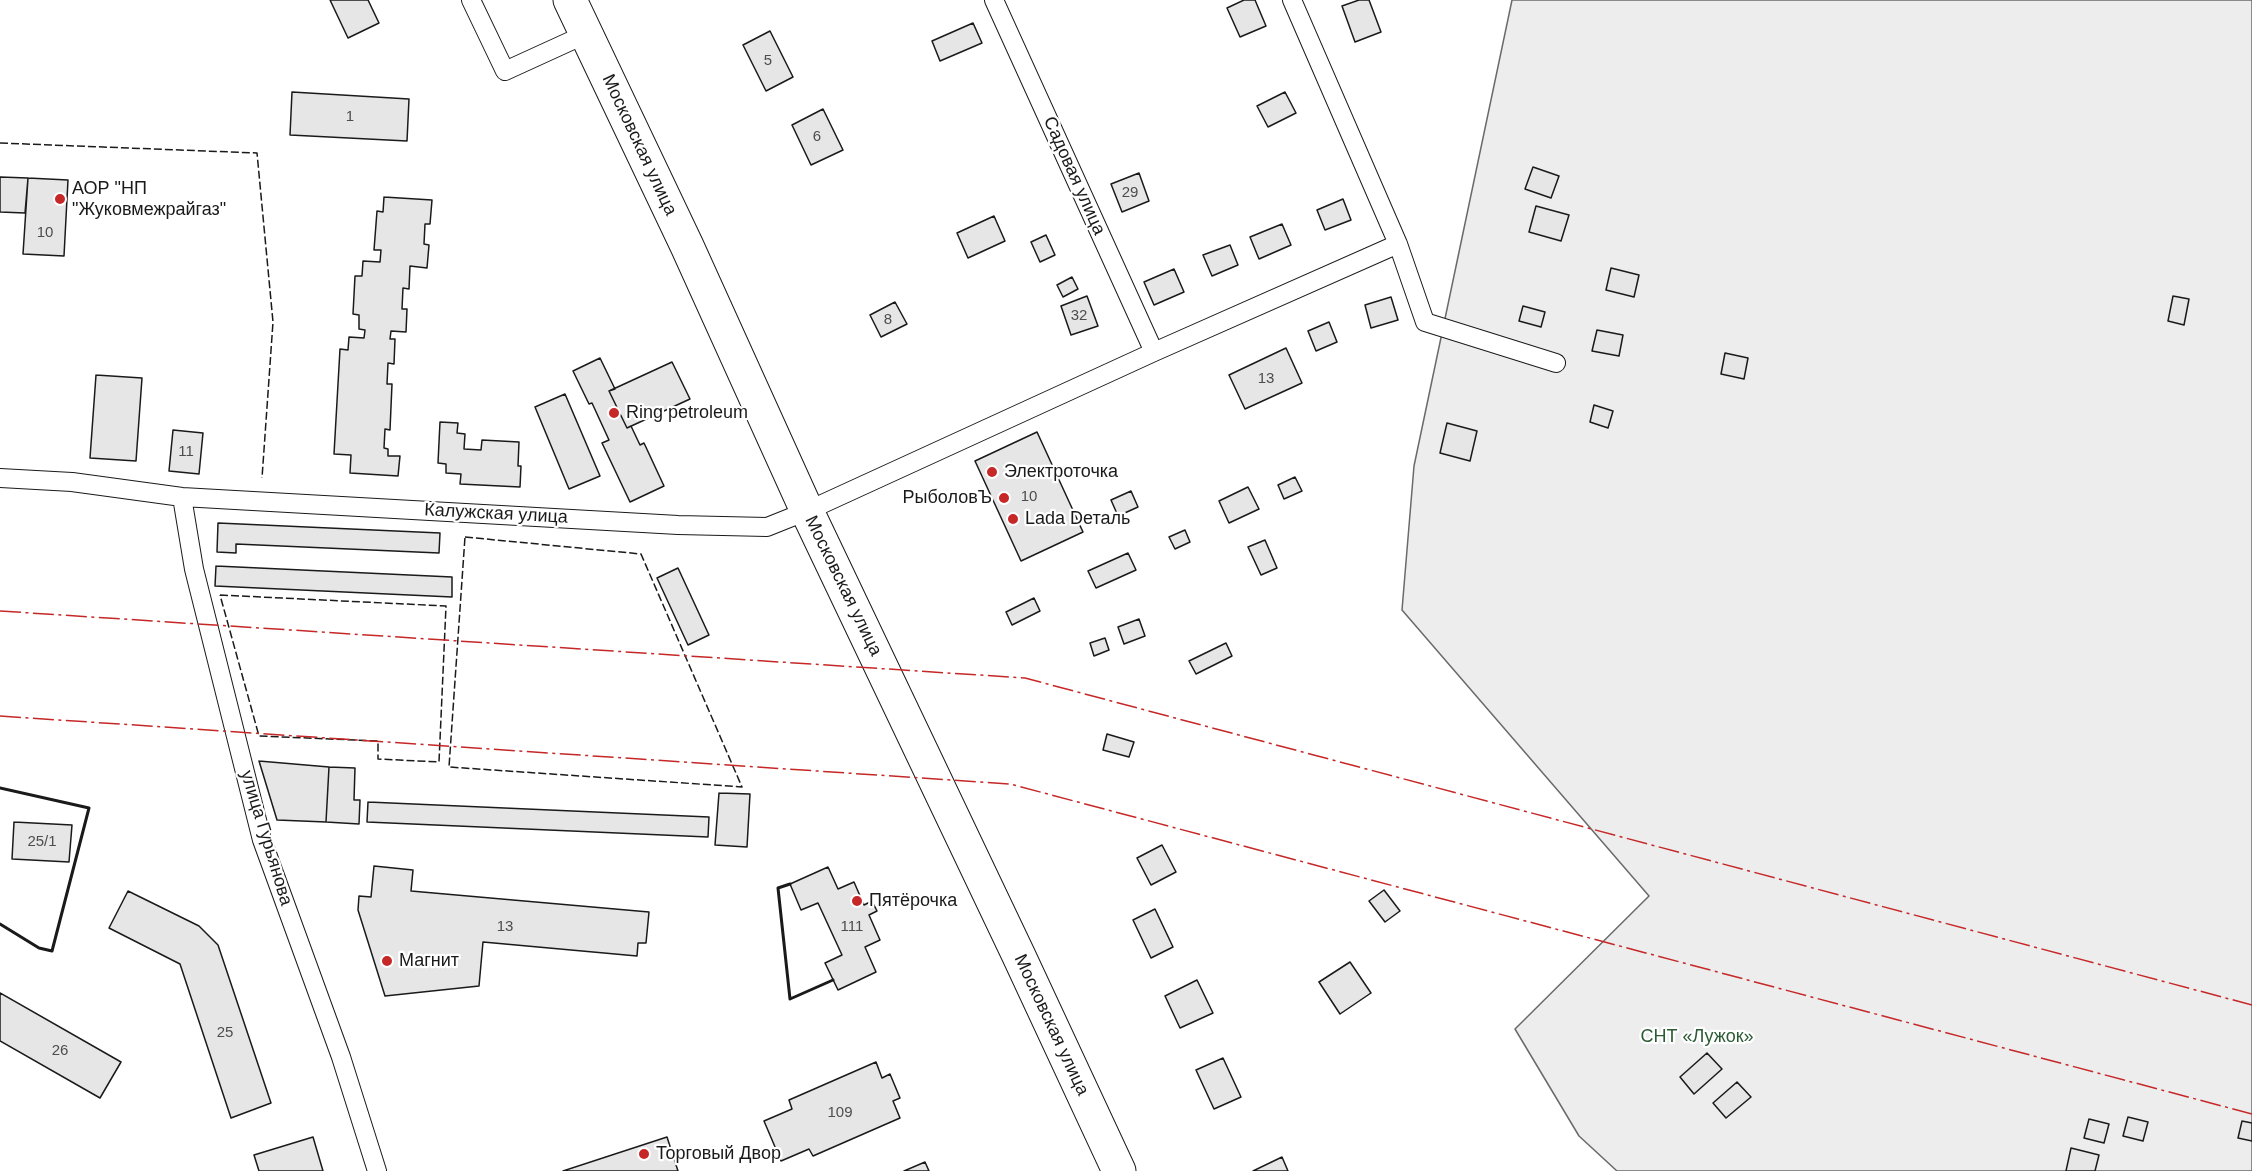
<!DOCTYPE html>
<meta charset="utf-8">
<style>
body{margin:0}
canvas{display:block;background:#fff}
</style>
<canvas width="2252" height="1171"></canvas>
<script>
const g = document.querySelector('canvas').getContext('2d');
g.lineJoin = 'round';
function paint(path, color) {
  g.fillStyle = color;
  g.fill(path, 'evenodd');
}
function toPath(rows) {
  const path = new Path2D();
  for (const r of rows) {
    path.moveTo(r[0], r[1]);
    for (let i = 2; i < r.length; i += 2) path.lineTo(r[i], r[i + 1]);
  }
  return path;
}
function trace(path, color, width, dash) {
  g.strokeStyle = color;
  g.lineWidth = width;
  g.lineCap = dash ? 'butt' : 'round';
  g.setLineDash(dash || []);
  g.stroke(path);
}
function write(font, color, halo, rows, align = 'center') {
  g.font = font + ' Arial,sans-serif';
  g.lineWidth = 4.5;
  g.setLineDash([]);
  g.textBaseline = 'middle';
  g.strokeStyle = halo;
  g.fillStyle = color;
  for (const [text, x, y, turn = 0] of rows) {
    g.save();
    g.translate(x, y);
    g.rotate((+turn || 0) * Math.PI / 180);
    g.textAlign = isNaN(turn) ? turn : align;
    if (halo) g.strokeText(text, 0, 0);
    g.fillText(text, 0, 0);
    g.restore();
  }
}
const green = toPath([
 [1512,0,2252,0,2252,1171,1617,1171,1579,1136,1515,1029,1649,896,1402,610,1414,466,1512,0]
]);
paint(green, '#ededed');
trace(green, '#6a6a6a', 1.5);
const building = toPath([
 [330,0,368,0,379,23,348,38,330,0],
 [1244,0,1255,0,1266,26,1240,37,1227,8,1244,0],
 [1359,0,1369,0,1381,32,1355,42,1342,6,1359,0],
 [973,23,982,43,940,61,932,41,973,23],
 [770,31,793,77,766,91,743,45,770,31],
 [292,92,409,99,407,141,290,135,292,92],
 [1285,92,1296,113,1268,127,1257,106,1285,92],
 [823,109,843,150,811,165,792,125,823,109],
 [1533,167,1559,176,1551,198,1525,189,1533,167],
 [1139,173,1149,201,1122,212,1111,184,1139,173],
 [0,177,28,178,25,213,0,212,0,177],
 [28,178,68,180,64,256,23,254,28,178],
 [384,197,432,200,430,224,425,224,424,244,429,245,427,268,410,266,409,289,403,288,402,309,407,309,406,332,391,331,390,339,395,339,394,364,388,363,387,384,392,384,390,430,385,429,384,448,388,449,388,456,400,456,398,476,350,473,351,455,334,454,340,349,348,350,349,337,364,338,365,330,359,329,359,315,353,314,355,276,362,276,363,261,380,262,381,250,374,250,377,211,383,212,384,197],
 [1343,199,1351,220,1325,230,1317,210,1343,199],
 [1536,206,1569,215,1561,241,1529,232,1536,206],
 [994,216,1005,241,968,258,957,233,994,216],
 [1282,224,1291,245,1259,259,1250,237,1282,224],
 [1046,235,1055,255,1040,262,1031,242,1046,235],
 [1230,245,1238,265,1212,276,1203,255,1230,245],
 [1611,268,1639,275,1634,297,1606,290,1611,268],
 [1174,269,1184,292,1154,305,1144,282,1174,269],
 [1072,277,1078,289,1063,297,1057,285,1072,277],
 [1087,296,1098,326,1071,335,1061,306,1087,296],
 [2173,296,2189,299,2184,325,2168,321,2173,296],
 [1391,297,1398,320,1371,328,1365,305,1391,297],
 [895,302,907,324,881,337,870,315,895,302],
 [1523,306,1545,312,1541,327,1519,321,1523,306],
 [1329,322,1337,342,1316,351,1308,331,1329,322],
 [1597,330,1623,335,1619,356,1592,351,1597,330],
 [1286,348,1302,383,1245,409,1229,375,1286,348],
 [1725,353,1748,358,1744,379,1721,374,1725,353],
 [600,358,615,389,609,391,627,428,631,426,640,445,644,443,664,486,630,502,602,443,609,440,592,403,589,404,573,371,600,358],
 [672,362,690,399,627,428,609,391,672,362],
 [96,375,142,378,136,461,90,458,96,375],
 [565,394,600,476,569,489,535,407,565,394],
 [1594,405,1613,411,1608,428,1590,422,1594,405],
 [440,422,458,423,457,433,465,434,464,449,481,450,482,440,519,442,518,466,521,466,520,487,460,484,461,474,446,473,446,464,438,463,440,422],
 [1447,423,1477,431,1470,461,1440,453,1447,423],
 [173,430,203,433,199,474,169,471,173,430],
 [1037,432,1083,532,1021,561,975,461,1037,432],
 [1295,477,1302,491,1284,499,1278,485,1295,477],
 [1248,487,1259,509,1229,523,1219,501,1248,487],
 [1131,491,1138,507,1118,516,1111,500,1131,491],
 [218,523,440,533,439,553,236,544,236,553,217,552,218,523],
 [1185,530,1190,542,1175,549,1169,537,1185,530],
 [1265,540,1277,568,1261,575,1248,547,1265,540],
 [1128,553,1136,570,1096,588,1088,571,1128,553],
 [216,566,452,577,452,597,215,586,216,566],
 [678,568,709,635,688,645,657,578,678,568],
 [1034,598,1040,611,1012,625,1006,612,1034,598],
 [1139,619,1145,636,1124,644,1118,627,1139,619],
 [1105,638,1109,650,1094,656,1090,643,1105,638],
 [1226,643,1232,656,1196,674,1189,661,1226,643],
 [1107,734,1134,742,1129,757,1103,750,1107,734],
 [259,761,329,767,326,822,277,820,259,761],
 [329,767,355,768,354,800,360,800,359,824,326,822,329,767],
 [719,793,750,794,747,847,715,845,719,793],
 [368,802,709,817,708,837,367,822,368,802],
 [14,822,72,825,69,862,12,859,14,822],
 [1162,845,1176,872,1151,885,1137,858,1162,845],
 [374,866,413,870,411,891,649,912,646,943,638,943,637,956,483,942,479,986,385,996,358,910,359,896,371,897,374,866],
 [828,867,838,889,854,882,864,905,872,901,877,911,869,915,880,940,865,947,876,972,838,990,825,963,842,955,818,903,801,910,790,884,828,867],
 [1384,890,1400,911,1385,922,1369,901,1384,890],
 [128,891,199,926,218,945,271,1103,231,1118,180,964,109,928,128,891],
 [1155,909,1173,947,1151,958,1133,920,1155,909],
 [1350,962,1371,993,1340,1014,1319,982,1350,962],
 [1197,980,1213,1013,1180,1028,1165,996,1197,980],
 [0,993,121,1062,100,1098,0,1041,0,993],
 [1707,1053,1722,1069,1694,1094,1680,1077,1707,1053],
 [1223,1058,1241,1097,1214,1109,1196,1070,1223,1058],
 [876,1062,882,1078,890,1074,900,1098,893,1101,900,1118,813,1156,809,1149,781,1161,764,1121,792,1109,789,1100,876,1062],
 [1737,1082,1751,1097,1726,1118,1713,1103,1737,1082],
 [2128,1117,2148,1122,2143,1141,2123,1136,2128,1117],
 [2089,1119,2109,1124,2104,1143,2084,1138,2089,1119],
 [2242,1121,2252,1123,2252,1141,2238,1138,2242,1121],
 [313,1137,323,1171,259,1171,254,1155,313,1137],
 [667,1137,678,1171,563,1171,667,1137],
 [2071,1148,2099,1155,2095,1171,2066,1171,2071,1148],
 [1282,1157,1288,1171,1253,1171,1282,1157],
 [925,1162,929,1171,904,1171,925,1162]
]);
paint(building, '#e6e6e6');
trace(building, '#1a1a1a', 1.5);
const street = toPath([
 [471,0,505,71,586,34],
 [994,0,1154,352],
 [1292,0,1398,244],
 [0,478,72,482,182,497,678,525,767,527,807,511,1154,352,1398,244,1425,322,1556,363],
 [182,497,194,569,262,840,341,1057,377,1171]
]);
const highway = toPath([
 [570,0,687,246,807,511,1018,954,1119,1171]
]);
trace(street, '#1a1a1a', 20);
trace(highway, '#1a1a1a', 35);
trace(street, '#fff', 18);
trace(highway, '#fff', 33);
trace(toPath([
 [0,143,257,153,273,322,262,478],
 [465,537,641,554,742,787,449,767,465,537],
 [220,595,446,606,439,762,378,759,378,741,259,736,220,595]
]), '#1a1a1a', 1.5, [8, 3]);
trace(toPath([
 [0,788,89,808,52,951,39,948,0,924],
 [790,884,778,888,790,999,833,980]
]), '#1a1a1a', 3);
trace(toPath([
 [0,611,1025,678,2252,1005],
 [0,716,1010,784,2252,1114]
]), '#c62828', 1.5, [21, 4.5, 3, 4.5]);
for (const [x, y, r, color] of [
 [60,199,6,"#c62828"],
 [614,413,6,"#c62828"],
 [992,472,6,"#c62828"],
 [1004,498,6,"#c62828"],
 [1013,519,6,"#c62828"],
 [857,901,6,"#c62828"],
 [387,961,6,"#c62828"],
 [644,1154,6,"#c62828"]
]) {
  const dot = new Path2D();
  dot.arc(x, y, r, 0, 2 * Math.PI);
  g.fillStyle = color;
  g.fill(dot);
  trace(dot, '#fff', 2);
}
write('15px', '#4d4d4d', null, [
 ["5",768,61],
 ["1",350,117],
 ["6",817,137],
 ["29",1130,193],
 ["10",45,233],
 ["32",1079,316],
 ["8",888,320],
 ["13",1266,379],
 ["11",186,452],
 ["10",1029,497],
 ["25/1",42,842],
 ["13",505,927],
 ["111",852,927],
 ["25",225,1033],
 ["26",60,1051],
 ["109",840,1113]
]);
write('18px', '#1a1a1a', '#fff', [
 ["Московская улица",639,145,65],
 ["Садовая улица",1074,176,66],
 ["Калужская улица",496,514,3],
 ["Московская улица",843,586,64],
 ["улица Гурьянова",266,838,73],
 ["Московская улица",1051,1025,65]
]);
write('18px', '#1a1a1a', '#fff', [
 ["АОР \"НП",72,189],
 ["\"Жуковмежрайгаз\"",72,210],
 ["Ring petroleum",626,413],
 ["Электроточка",1004,472],
 ["РыболовЪ",992,498,"right"],
 ["Lada Dеталь",1025,519],
 ["Пятёрочка",869,901],
 ["Магнит",399,961],
 ["Торговый Двор",656,1154]
], 'left');
write('18px', '#2b5a34', '#fff', [
 ["СНТ «Лужок»",1697,1037]
]);
</script>
